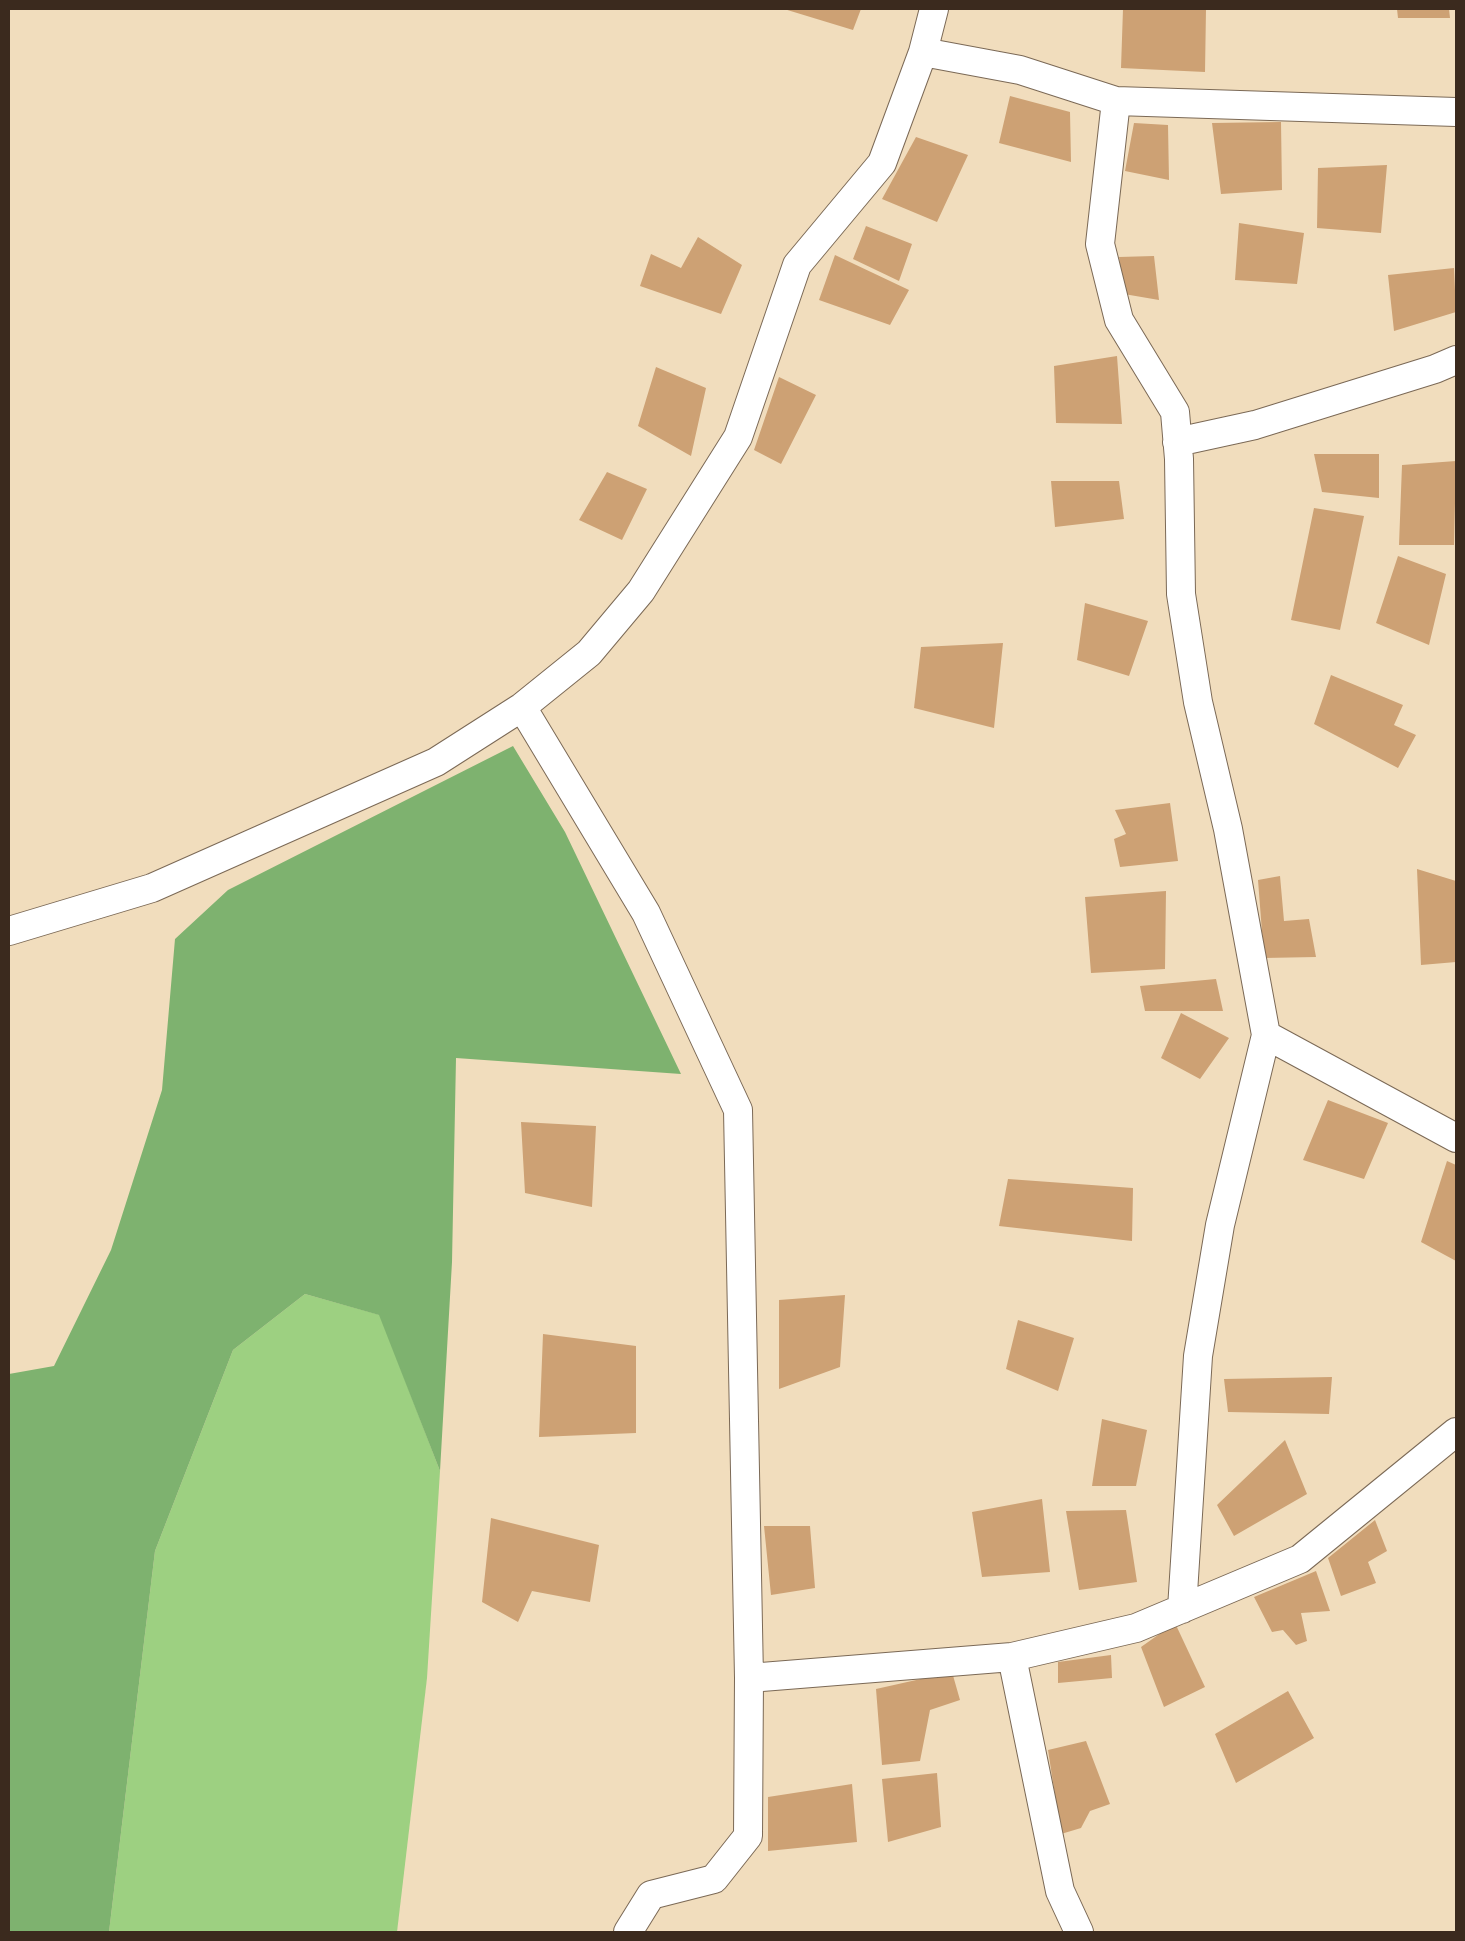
<!DOCTYPE html>
<style>
body{margin:0}
#map{position:relative;width:1465px;height:1941px;overflow:hidden;background:#f1ddbd;font-family:"Patrick Hand",sans-serif}
canvas{display:block}
.frame{position:absolute;inset:0;border:10px solid #3b2a1e;pointer-events:none}
</style>
<div id="map">
<canvas width="1465" height="1941"></canvas>
<div class="frame"></div>
</div>
<script>
const g = document.querySelector('canvas').getContext('2d');
g.lineJoin = 'round';
function paint(path, color) {
  g.fillStyle = color;
  g.fill(path, 'evenodd');
}
function toPath(rows) {
  const path = new Path2D();
  for (const r of rows) {
    path.moveTo(r[0], r[1]);
    for (let i = 2; i < r.length; i += 2) path.lineTo(r[i], r[i + 1]);
  }
  return path;
}
function trace(path, color, width, dash) {
  g.strokeStyle = color;
  g.lineWidth = width;
  g.lineCap = dash ? 'butt' : 'round';
  g.setLineDash(dash || []);
  g.stroke(path);
}
paint(toPath([
 [305,1294,380,1315,440,1471,427,1678,397,1932,109,1932,155,1551,233,1350]
]), '#9dd081');
paint(toPath([
 [513,746,565,832,681,1074,456,1058,452,1262,440,1471,379,1315,305,1294,233,1350,155,1551,109,1932,9,1932,9,1374,54,1366,111,1250,162,1090,175,939,228,890]
]), '#7eb26f');
paint(toPath([
 [784,9,861,9,853,30],
 [1123,9,1206,9,1205,72,1121,68],
 [1397,9,1449,9,1450,18,1398,18],
 [1010,96,1070,112,1071,162,999,143],
 [1281,122,1282,190,1221,194,1212,123],
 [1134,123,1168,125,1169,180,1125,171],
 [916,137,968,155,937,222,882,199],
 [1387,165,1381,233,1317,228,1318,168],
 [1239,223,1304,233,1297,284,1235,280],
 [866,226,912,244,899,281,853,259],
 [698,237,742,265,721,314,640,286,651,254,681,268],
 [835,255,909,290,890,325,819,300],
 [1154,256,1159,300,1124,294,1119,257],
 [1454,268,1456,312,1394,331,1388,275],
 [1117,356,1122,424,1056,423,1054,366],
 [656,367,706,388,691,456,638,426],
 [779,377,816,395,781,464,754,450],
 [1314,454,1379,454,1379,498,1322,492],
 [1456,461,1454,545,1399,545,1402,465],
 [607,472,647,489,622,540,579,520],
 [1051,481,1119,481,1124,519,1055,527],
 [1314,508,1364,516,1340,630,1291,620],
 [1398,556,1446,574,1429,645,1376,623],
 [1085,603,1148,621,1129,676,1077,660],
 [1003,643,994,728,914,708,921,647],
 [1331,675,1403,705,1394,725,1416,735,1398,768,1314,724],
 [1170,803,1178,861,1120,867,1114,839,1126,834,1115,810],
 [1417,869,1456,881,1456,962,1421,965],
 [1280,876,1284,921,1309,919,1316,957,1264,958,1258,880],
 [1166,891,1165,969,1091,973,1085,897],
 [1216,979,1223,1011,1145,1011,1140,986],
 [1181,1013,1229,1038,1200,1079,1161,1058],
 [1328,1100,1388,1123,1364,1179,1303,1160],
 [521,1122,596,1126,592,1207,525,1193],
 [1447,1161,1456,1165,1456,1261,1421,1242],
 [1008,1179,1133,1188,1132,1241,999,1226],
 [845,1295,840,1367,779,1389,779,1300],
 [1018,1320,1074,1338,1058,1391,1006,1369],
 [543,1334,636,1346,636,1433,539,1437],
 [1332,1377,1329,1414,1228,1412,1224,1379],
 [1102,1419,1147,1430,1136,1486,1092,1486],
 [1285,1440,1307,1494,1234,1536,1217,1505],
 [1042,1499,1050,1572,982,1577,972,1512],
 [1126,1510,1137,1582,1079,1590,1066,1511],
 [491,1518,599,1545,590,1602,532,1591,518,1622,482,1602],
 [1375,1520,1387,1551,1368,1562,1376,1583,1341,1596,1328,1558],
 [764,1526,810,1526,815,1588,771,1595],
 [1316,1571,1330,1611,1301,1613,1307,1641,1296,1645,1283,1630,1272,1632,1254,1597],
 [1175,1623,1205,1687,1164,1707,1141,1647],
 [1111,1655,1112,1678,1058,1683,1058,1662],
 [952,1672,960,1700,930,1710,920,1761,882,1765,876,1689],
 [1288,1691,1314,1738,1236,1783,1215,1734],
 [1086,1741,1110,1804,1090,1811,1081,1828,1061,1834,1048,1750],
 [937,1773,941,1827,888,1842,882,1779],
 [852,1784,857,1842,768,1851,768,1797]
]), '#cda174');
const street = toPath([
 [923,52,1020,70,1116,101,1456,112],
 [1116,101,1100,244,1119,320,1175,412,1179,459,1181,594,1198,702,1228,829,1266,1035,1220,1225,1198,1356,1182,1609],
 [1177,442,1255,425,1435,369,1456,360],
 [522,707,646,913,738,1110,749,1678,748,1836,714,1879,651,1895,628,1932],
 [9,931,152,888,436,762,522,707,589,653,641,591,738,437,797,265,882,163,923,52,934,9],
 [1266,1035,1456,1138],
 [1012,1657,1060,1891,1079,1932],
 [749,1678,1012,1657,1136,1628,1300,1559,1456,1432]
]);
trace(street, '#7b6956', 30);
trace(street, '#fff', 28);
</script>
